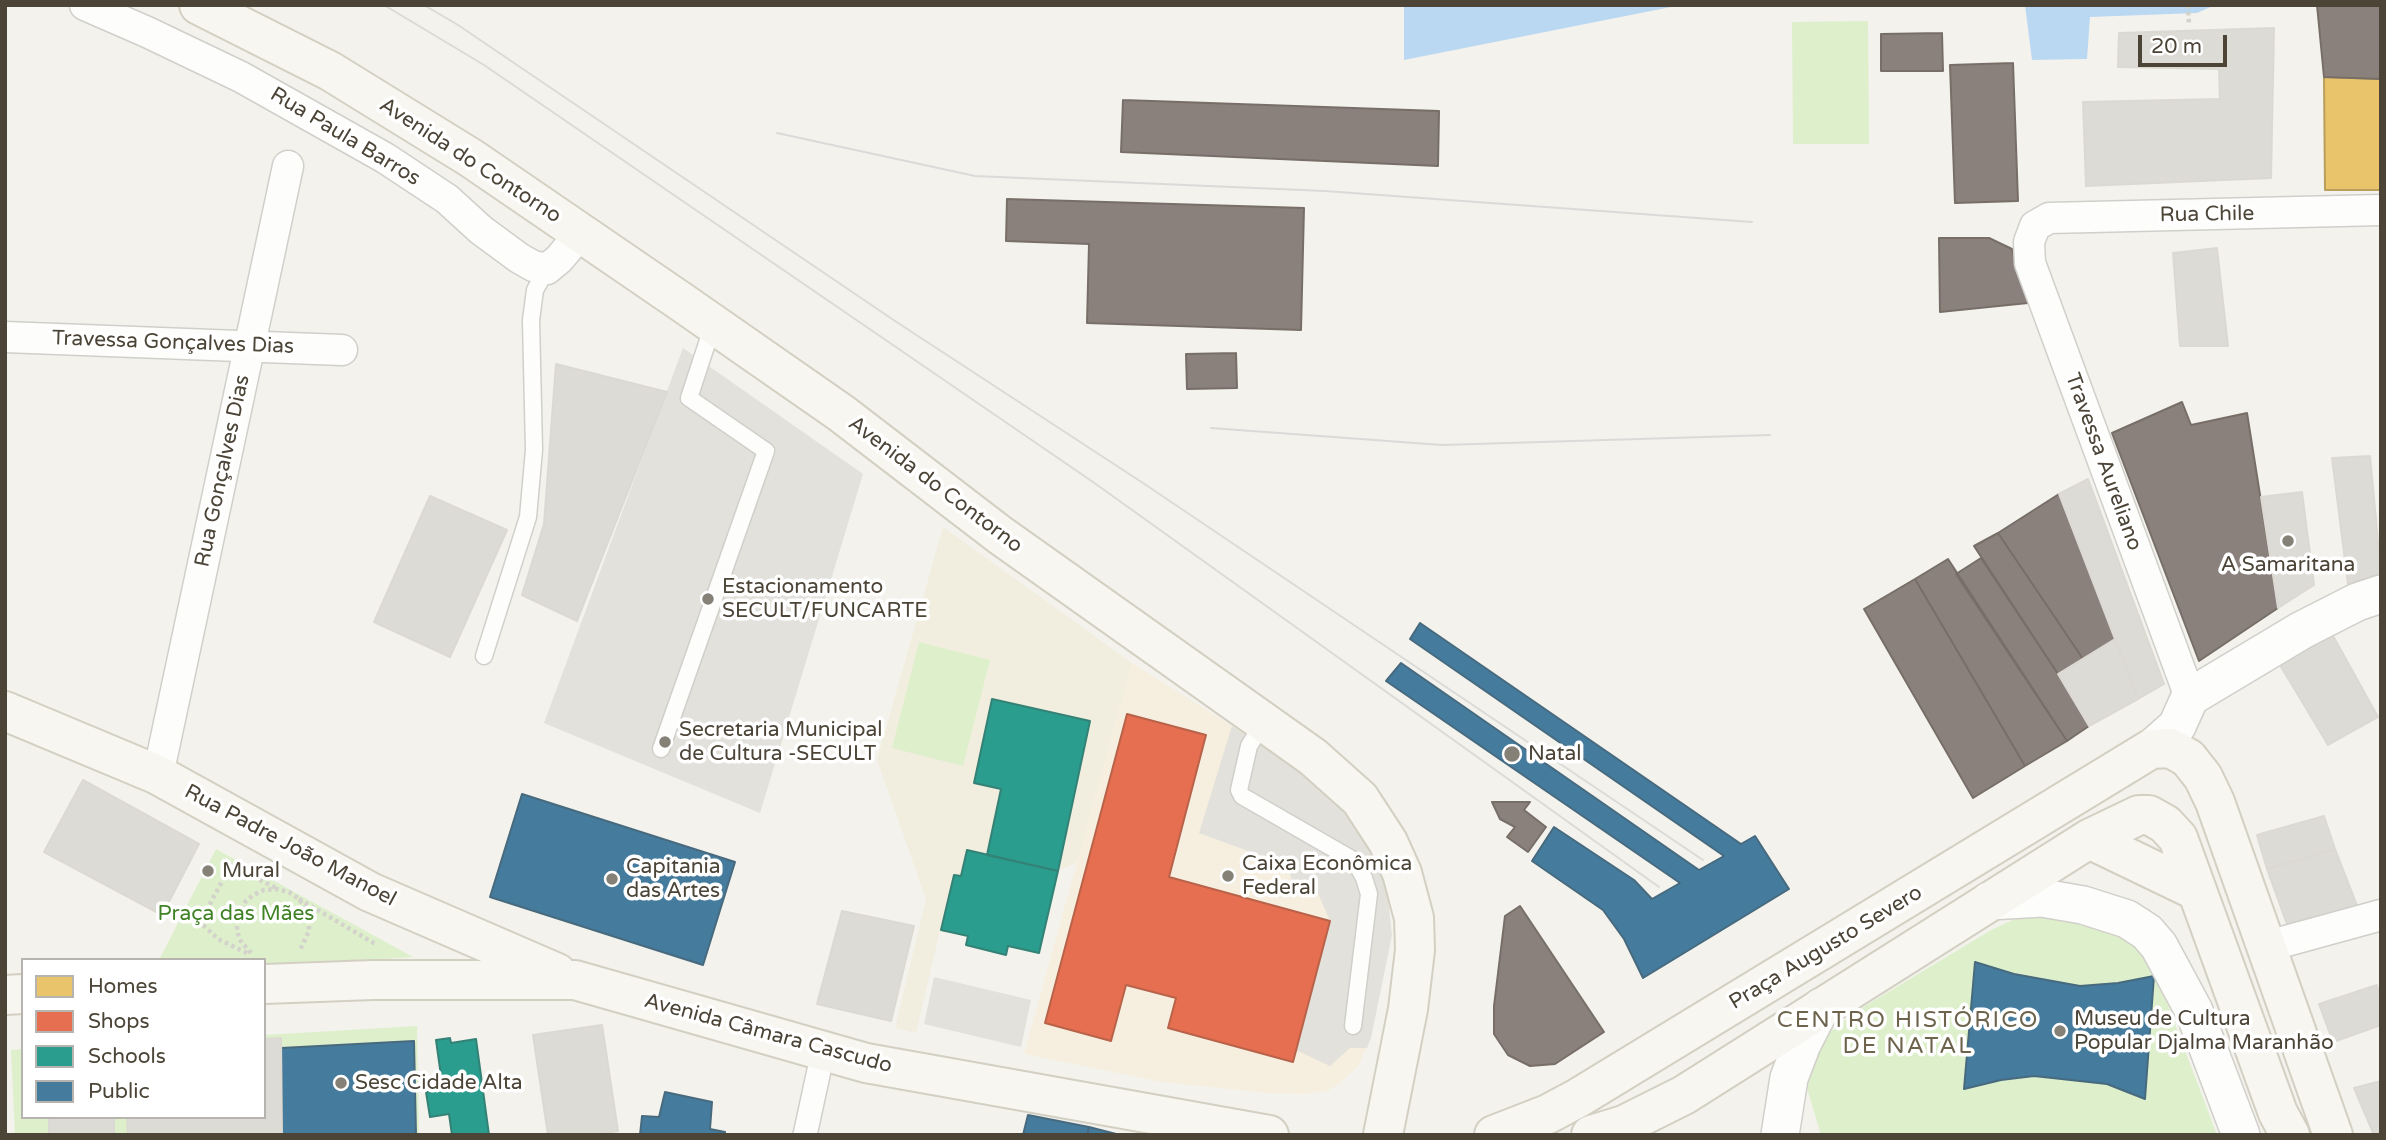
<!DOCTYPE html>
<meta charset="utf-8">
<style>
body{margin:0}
#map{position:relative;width:2386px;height:1140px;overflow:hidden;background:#f3f2ed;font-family:"Varela Round",sans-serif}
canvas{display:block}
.frame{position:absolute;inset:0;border:7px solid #4b4437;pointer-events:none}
.legend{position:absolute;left:21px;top:958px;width:245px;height:161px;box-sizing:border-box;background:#fff;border:2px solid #b7b4af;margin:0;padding:9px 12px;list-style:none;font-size:21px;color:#4b4437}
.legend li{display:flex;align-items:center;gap:14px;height:35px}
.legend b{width:35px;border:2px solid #b7b4af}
.scale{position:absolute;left:2138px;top:35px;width:89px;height:32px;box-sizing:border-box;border:4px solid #4b4437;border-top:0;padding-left:9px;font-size:21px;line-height:24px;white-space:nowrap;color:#4b4437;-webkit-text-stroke:5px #fff;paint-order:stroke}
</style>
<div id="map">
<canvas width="2386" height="1140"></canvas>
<div class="frame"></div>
<ul class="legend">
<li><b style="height:19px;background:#e9c46a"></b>Homes</li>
<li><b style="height:19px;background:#e76f51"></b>Shops</li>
<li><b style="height:19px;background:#2a9d8f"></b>Schools</li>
<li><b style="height:19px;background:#457b9d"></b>Public</li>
</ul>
<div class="scale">20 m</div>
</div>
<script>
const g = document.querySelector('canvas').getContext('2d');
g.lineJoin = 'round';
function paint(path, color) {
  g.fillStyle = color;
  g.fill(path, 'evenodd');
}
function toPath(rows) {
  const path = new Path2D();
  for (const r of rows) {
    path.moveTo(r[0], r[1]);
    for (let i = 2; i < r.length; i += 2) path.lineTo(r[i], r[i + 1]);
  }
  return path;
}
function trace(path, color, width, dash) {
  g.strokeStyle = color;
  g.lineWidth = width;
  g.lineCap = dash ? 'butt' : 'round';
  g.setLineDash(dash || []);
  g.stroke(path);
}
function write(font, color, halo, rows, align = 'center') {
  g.font = font + ' "Varela Round",sans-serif';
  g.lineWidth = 7;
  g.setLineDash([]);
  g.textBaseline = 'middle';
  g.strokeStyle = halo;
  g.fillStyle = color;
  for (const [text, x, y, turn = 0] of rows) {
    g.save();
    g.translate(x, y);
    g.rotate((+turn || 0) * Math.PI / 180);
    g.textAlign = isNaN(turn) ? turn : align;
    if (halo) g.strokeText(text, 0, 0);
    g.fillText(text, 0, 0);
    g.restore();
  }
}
paint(toPath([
 [1132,663,1232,726,1311,779,1387,890,1392,935,1371,1038,1358,1066,1339,1084,1327,1091,1305,1094,1267,1093,1162,1082,1024,1054]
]), '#f6efdf');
paint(toPath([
 [943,527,1132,663,1077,862,1058,871,967,850,961,876,953,875,916,1033,895,1028,926,899,877,760]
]), '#f1eedf');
paint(toPath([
 [1868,21,1869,144,1793,144,1792,22],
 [919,642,990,660,963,766,892,748],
 [216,849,413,957,264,968,264,960,159,960],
 [2033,915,2057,915,2131,937,2153,966,2217,1135,1821,1135,1807,1088,1809,1056,1817,1043,1852,1014,1991,930,2013,920],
 [417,1026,419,1135,15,1135,11,1050,23,1049,23,1117,264,1117,264,1035]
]), '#deefcb');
paint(toPath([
 [683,348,863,474,760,813,544,723],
 [1232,726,1339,799,1375,853,1387,890,1392,935,1371,1038,1367,1048,1350,1048,1330,1066,1296,1050,1330,921,1317,891,1293,882,1286,865,1199,833],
 [934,977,1031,1000,1021,1047,924,1024]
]), '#e2e1dc');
paint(toPath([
 [1404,5,1681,5,1404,60],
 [2025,5,2215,5,2197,13,2090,17,2087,59,2032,60]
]), '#bbd8f3');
const homes = toPath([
 [2324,77,2381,79,2381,190,2325,190,2324,77]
]);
paint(homes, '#e9c46a');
trace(homes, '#ba9e5b', 2);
const shops = toPath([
 [1127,714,1206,735,1169,877,1330,921,1293,1062,1168,1028,1176,998,1126,985,1111,1041,1045,1023,1127,714]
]);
paint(shops, '#e76f51');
trace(shops, '#b86249', 2);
const schools = toPath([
 [992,699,1090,721,1058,871,987,855,1001,789,974,783,992,699],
 [967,850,1058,871,1039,953,1008,946,1006,955,966,945,968,936,941,930,954,875,961,876,967,850],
 [450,1038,451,1043,476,1039,489,1135,452,1135,449,1114,430,1117,426,1092,443,1090,436,1040,450,1038]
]);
paint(schools, '#2a9d8f');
trace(schools, '#348275', 2);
const public = toPath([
 [1420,623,1741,844,1755,836,1789,889,1643,978,1624,939,1603,910,1532,861,1554,827,1634,880,1652,899,1680,883,1386,681,1401,663,1699,870,1724,856,1410,639,1420,623],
 [522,794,735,862,703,965,490,897,522,794],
 [1975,962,2014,974,2080,986,2118,983,2154,976,2145,1099,2107,1084,2034,1076,2001,1080,1964,1089,1975,962],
 [414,1041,416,1135,282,1135,281,1048,414,1041],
 [665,1092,712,1102,710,1129,725,1132,725,1135,640,1135,642,1116,659,1117,665,1092],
 [1028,1115,1089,1127,1087,1135,1023,1135,1028,1115],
 [1089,1127,1120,1135,1087,1135,1089,1127]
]);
paint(public, '#457b9d');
trace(public, '#476a7e', 2);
const industry = toPath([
 [2317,5,2381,5,2381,79,2324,77,2317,5],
 [1942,33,1943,71,1881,71,1881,34,1942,33],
 [2013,63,2018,201,1955,203,1950,65,2013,63],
 [1123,100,1439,111,1438,166,1121,152,1123,100],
 [1007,199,1304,208,1301,330,1087,323,1089,244,1006,241,1007,199],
 [1939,238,1989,238,2012,249,2028,303,1940,312,1939,238],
 [1236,353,1237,388,1187,389,1186,354,1236,353],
 [2182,402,2191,425,2247,413,2278,608,2199,661,2112,433,2182,402],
 [2059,494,2115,639,2083,659,1998,533,2059,494],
 [1998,533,2083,659,2058,674,1974,546,1998,533],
 [1981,558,2058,674,2089,726,2067,741,1956,574,1981,558],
 [1948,559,2067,741,2025,766,1915,579,1948,559],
 [1915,579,2025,766,1973,798,1864,609,1915,579],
 [1492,802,1530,802,1524,810,1546,827,1528,852,1507,837,1515,827,1500,819,1492,802],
 [1520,906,1604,1032,1555,1064,1530,1066,1508,1055,1494,1034,1494,1006,1505,916,1520,906]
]);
paint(industry, '#8a817c');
trace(industry, '#776f67', 2);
const building = toPath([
 [2274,28,2271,178,2086,186,2083,102,2220,99,2219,69,2118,67,2119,33,2274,28],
 [2217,248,2228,346,2180,346,2173,253,2217,248],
 [556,364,667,392,577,621,522,595,544,524,556,364],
 [2370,456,2381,573,2348,584,2332,458,2370,456],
 [2088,479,2164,684,2138,699,2059,494,2088,479],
 [2302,492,2314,585,2278,608,2261,497,2302,492],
 [430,496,507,530,450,657,374,622,430,496],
 [2332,634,2378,717,2328,745,2280,665,2332,634],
 [2115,639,2138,699,2089,726,2058,674,2115,639],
 [83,780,199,844,162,915,44,852,83,780],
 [2324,816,2335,849,2267,869,2257,835,2324,816],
 [2335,849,2358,908,2288,927,2267,869,2335,849],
 [842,911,914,926,891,1021,817,1004,842,911],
 [2377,985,2381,1004,2381,1025,2333,1042,2319,1004,2377,985],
 [602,1025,618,1131,593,1135,548,1135,533,1035,602,1025],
 [281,1038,282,1135,128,1135,127,1117,264,1117,264,1039,281,1038],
 [2381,1081,2381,1135,2374,1135,2354,1088,2381,1081],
 [49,1117,114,1117,114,1135,49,1135,49,1117]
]);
paint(building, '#dddbd5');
trace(building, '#dcd9d2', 2);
const service = toPath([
 [484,656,528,517,534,450,531,320,535,290,547,269],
 [1263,723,1249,746,1239,790,1242,796,1355,861,1364,878,1369,894,1353,1026],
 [661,749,766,451,689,398,713,325]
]);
const pedestrian = toPath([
 [805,1135,823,1052]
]);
const minor = toPath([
 [85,5,147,32,241,77,385,158,447,199,481,230,519,258,533,266,547,269,559,259,570,246,575,231],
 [5,337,342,350],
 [2190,697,2030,263,2029,242,2035,226,2049,218,2381,210],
 [158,775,288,166],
 [2268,946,2381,915]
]);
const tertiary = toPath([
 [2151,749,2177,726,2190,697,2302,630,2357,602,2381,594],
 [1989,901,2042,898,2083,905,2127,919,2147,932,2159,946,2194,1011,2241,1135],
 [1780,1135,1789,1078,1802,1044,1821,1007]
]);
const secondary = toPath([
 [199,5,330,71,471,158,683,303,841,413,1000,535,1313,757,1360,799,1388,842,1402,873,1414,918,1415,950,1408,1009,1383,1135],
 [5,711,158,775,370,892,557,973],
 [2089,839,2197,891],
 [264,984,373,980,575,980,866,1063,1269,1135],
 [5,995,23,994],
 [1494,1135,1548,1114,1578,1098,2151,749,2170,748,2188,758,2203,777,2215,802,2333,1135],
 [1591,1135,1624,1125,1684,1095,2089,839,2139,815,2149,815,2165,824,2178,838,2278,1113,2290,1135]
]);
trace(service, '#d1cfca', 19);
trace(pedestrian, '#d1cfca', 26);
trace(minor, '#d1cfca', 33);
trace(tertiary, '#d1cfca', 40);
trace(secondary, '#d3d0c3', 42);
trace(toPath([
 [2188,5,2189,25],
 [299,899,377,945],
 [247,953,218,939,200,922,231,865,276,888],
 [251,953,239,939,237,927,239,915,244,903,253,895,264,890,277,889,289,892,299,899,306,909,309,920,309,931,300,950]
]), '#d3d2cb', 4.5, [3.5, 3.5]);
trace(service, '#fdfdfc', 16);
trace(pedestrian, '#fdfdfc', 23);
trace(minor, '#fdfdfc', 30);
trace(tertiary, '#fdfdfc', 37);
trace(secondary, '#f7f6f0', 38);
trace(toPath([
 [384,5,484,65,1093,482,1659,887],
 [424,5,458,25,898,323,1143,483,1703,860],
 [777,133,975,176,1325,191,1752,222],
 [1211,428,1442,445,1770,435]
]), '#dadad9', 2);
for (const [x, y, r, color] of [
 [2288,541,7,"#868177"],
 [708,599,7,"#868177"],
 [665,742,7,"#868177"],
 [1512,754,9,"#868177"],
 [208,871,7,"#868177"],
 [1228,876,7,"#868177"],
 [612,879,7,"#868177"],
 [2060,1031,7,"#868177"],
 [341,1083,7,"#868177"]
]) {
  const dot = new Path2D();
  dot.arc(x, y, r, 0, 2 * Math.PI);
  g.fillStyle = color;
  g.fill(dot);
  trace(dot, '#fff', 2.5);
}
write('21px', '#4b4437', '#fff', [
 ["Rua Paula Barros",345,137,31],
 ["Avenida do Contorno",470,161,33],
 ["Rua Chile",2207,215,-1],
 ["Travessa Gonçalves Dias",173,343,2],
 ["Travessa Aureliano",2103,462,70],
 ["Rua Gonçalves Dias",223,471,-78],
 ["Avenida do Contorno",935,485,37],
 ["Rua Padre João Manoel",290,846,28],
 ["Praça Augusto Severo",1826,948,-31],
 ["Avenida Câmara Cascudo",768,1034,15]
]);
write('21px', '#4b4437', '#fff', [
 ["A Samaritana",2288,565,"center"],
 ["Estacionamento",722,587],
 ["SECULT/FUNCARTE",722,611],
 ["Secretaria Municipal",679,730],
 ["de Cultura -SECULT",679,754],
 ["Natal",1528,754],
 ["Caixa Econômica",1242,864],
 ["Federal",1242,888],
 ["Capitania",626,867],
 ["das Artes",626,891],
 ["Mural",222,871],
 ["Museu de Cultura",2074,1019],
 ["Popular Djalma Maranhão",2074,1043],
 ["Sesc Cidade Alta",355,1083]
], 'left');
write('21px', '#408225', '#fff', [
 ["Praça das Mães",236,914]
]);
g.letterSpacing = '2px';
write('23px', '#6e644d', '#fff', [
 ["CENTRO HISTÓRICO",1908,1021],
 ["DE NATAL",1908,1047]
]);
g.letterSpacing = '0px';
</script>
